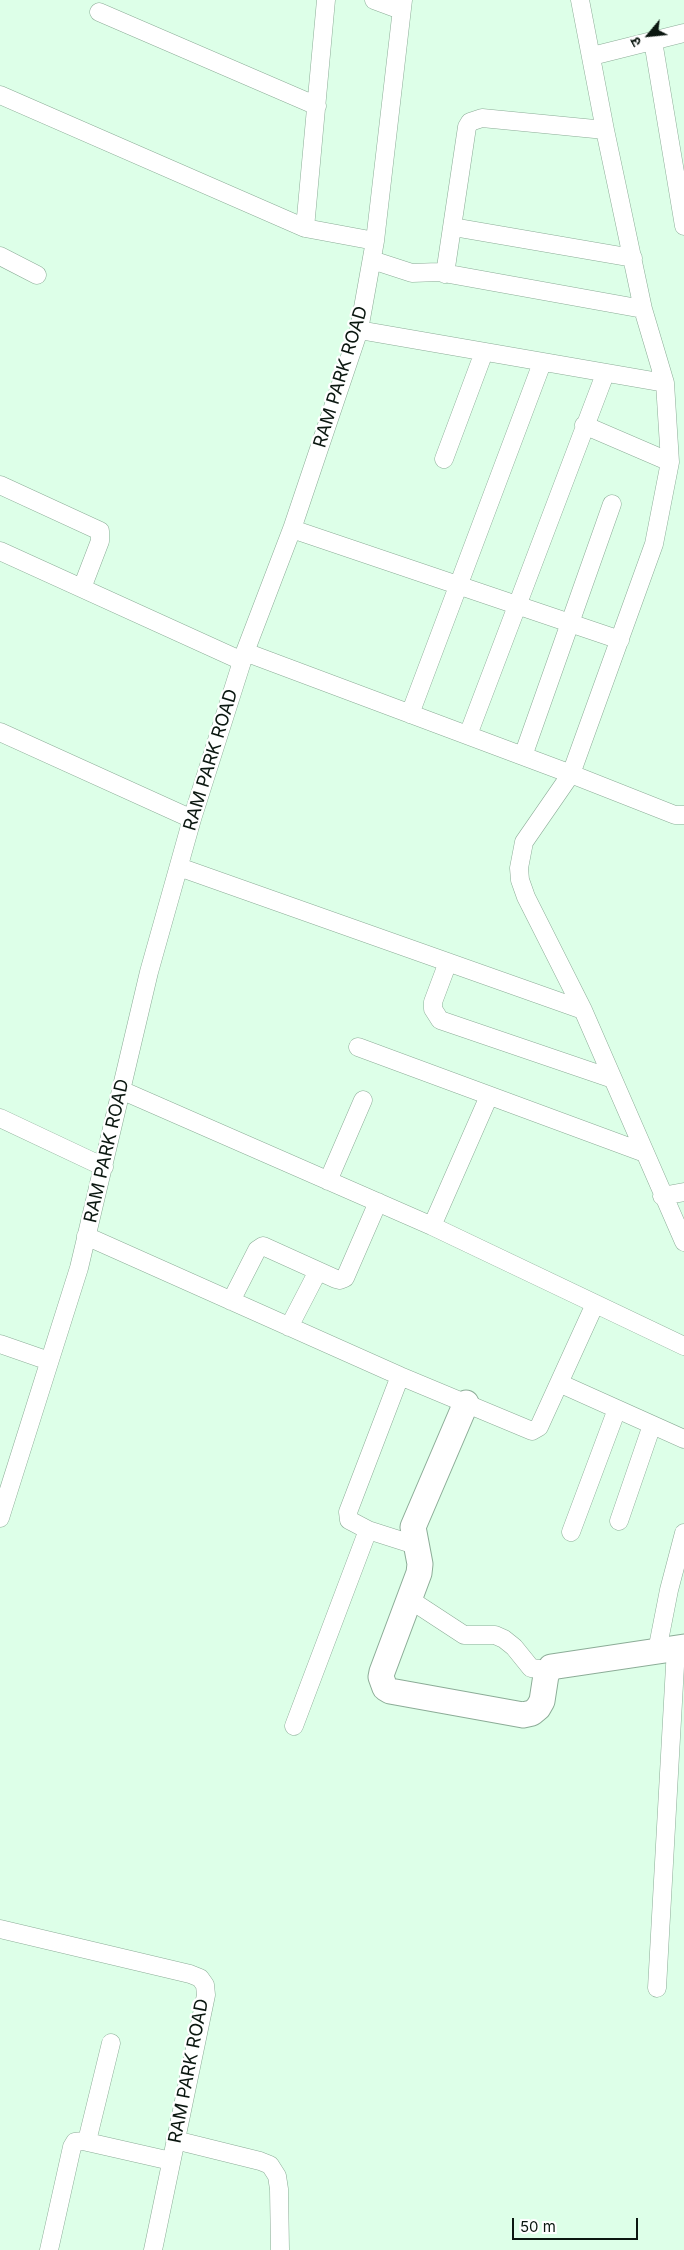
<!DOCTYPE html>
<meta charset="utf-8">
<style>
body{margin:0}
#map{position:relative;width:684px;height:2250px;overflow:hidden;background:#ddffe8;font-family:Inter,"Noto Sans Devanagari",sans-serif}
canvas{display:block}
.north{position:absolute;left:624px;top:10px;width:50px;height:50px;-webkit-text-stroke:4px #fff;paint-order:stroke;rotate:242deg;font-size:14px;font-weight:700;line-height:20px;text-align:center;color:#0b1710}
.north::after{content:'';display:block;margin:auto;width:18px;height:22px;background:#0b1710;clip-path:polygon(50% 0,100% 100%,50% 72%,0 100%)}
.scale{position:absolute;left:512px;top:2218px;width:126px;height:22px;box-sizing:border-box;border:2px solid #0b1710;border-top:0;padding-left:6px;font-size:15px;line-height:18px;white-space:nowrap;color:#0b1710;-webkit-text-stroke:4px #fff;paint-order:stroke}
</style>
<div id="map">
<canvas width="684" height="2250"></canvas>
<div class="north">उ</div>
<div class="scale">50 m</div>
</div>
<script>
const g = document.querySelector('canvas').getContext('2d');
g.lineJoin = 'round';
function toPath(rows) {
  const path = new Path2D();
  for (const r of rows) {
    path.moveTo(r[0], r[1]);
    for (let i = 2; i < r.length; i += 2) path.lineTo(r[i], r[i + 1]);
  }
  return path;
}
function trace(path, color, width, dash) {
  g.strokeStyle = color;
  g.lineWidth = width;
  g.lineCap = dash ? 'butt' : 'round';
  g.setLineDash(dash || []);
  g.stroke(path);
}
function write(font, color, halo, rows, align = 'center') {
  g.font = font + ' Inter,sans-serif';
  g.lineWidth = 4.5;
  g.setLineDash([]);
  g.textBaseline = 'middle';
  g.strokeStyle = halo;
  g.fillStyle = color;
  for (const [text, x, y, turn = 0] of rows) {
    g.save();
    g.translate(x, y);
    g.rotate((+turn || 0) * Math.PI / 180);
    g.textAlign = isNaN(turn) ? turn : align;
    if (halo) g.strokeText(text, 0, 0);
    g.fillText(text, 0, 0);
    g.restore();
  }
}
const street = toPath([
 [374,0,401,10],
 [580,0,605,130,643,309,665,383,670,462,654,544,571,774,524,842,519,868,520,880,526,897,583,1010,684,1242],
 [99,12,317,106],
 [653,41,684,226],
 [592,56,684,33],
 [0,95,305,228,375,241],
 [453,227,633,258],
 [305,228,326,0],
 [0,256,37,275],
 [372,260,412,273,438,272,643,309],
 [445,274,467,127,470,122,482,118,605,130],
 [359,330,665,383],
 [584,425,670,462],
 [444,459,484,352],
 [0,485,100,531,100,541,82,588],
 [292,529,620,640],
 [0,551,242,661],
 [245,652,571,774,675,815,684,815],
 [410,714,542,363],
 [0,732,192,819],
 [468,735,605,374],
 [523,756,612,504],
 [179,867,583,1010],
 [448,962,433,1002,433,1009,440,1020,613,1079],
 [358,1047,645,1153],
 [121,1090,432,1226,684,1346],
 [0,1118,104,1167],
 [328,1181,363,1100],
 [662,1196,684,1192],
 [432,1226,489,1096],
 [86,1236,400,1376,532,1431,539,1427,595,1304],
 [231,1301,257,1250,263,1246,336,1279,340,1280,345,1278,378,1202],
 [289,1327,318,1271],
 [0,1344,49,1361],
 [559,1383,684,1439],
 [0,1518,79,1268,149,972,192,819,245,652,292,529,359,330,375,241,403,0],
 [619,1521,652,1425],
 [368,1530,349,1520,348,1512,400,1376],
 [571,1532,617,1409],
 [409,1599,464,1635,495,1635,504,1639,514,1647,531,1668,547,1670],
 [657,1651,669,1590,684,1533],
 [294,1726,368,1530,415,1545],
 [0,1929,190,1974,200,1978,205,1985,206,1995,153,2250],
 [657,1988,676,1648],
 [175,2140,260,2161,270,2165,277,2176,279,2189,280,2250],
 [87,2141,111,2043],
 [49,2250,72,2147,75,2142,83,2141,171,2161]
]);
const secondary = toPath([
 [466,1403,413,1527,420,1564,419,1573,382,1672,381,1677,385,1688,390,1691,523,1715,532,1713,538,1708,542,1701,546,1675,551,1667,684,1647]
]);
trace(street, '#8cac97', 19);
trace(secondary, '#8cac97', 27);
trace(street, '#fff', 18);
trace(secondary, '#fff', 25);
write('18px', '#0b1710', '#fff', [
 ["RAM PARK ROAD",341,377,-73],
 ["RAM PARK ROAD",211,760,-73],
 ["RAM PARK ROAD",107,1151,-77],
 ["RAM PARK ROAD",189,2071,-79]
]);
</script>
